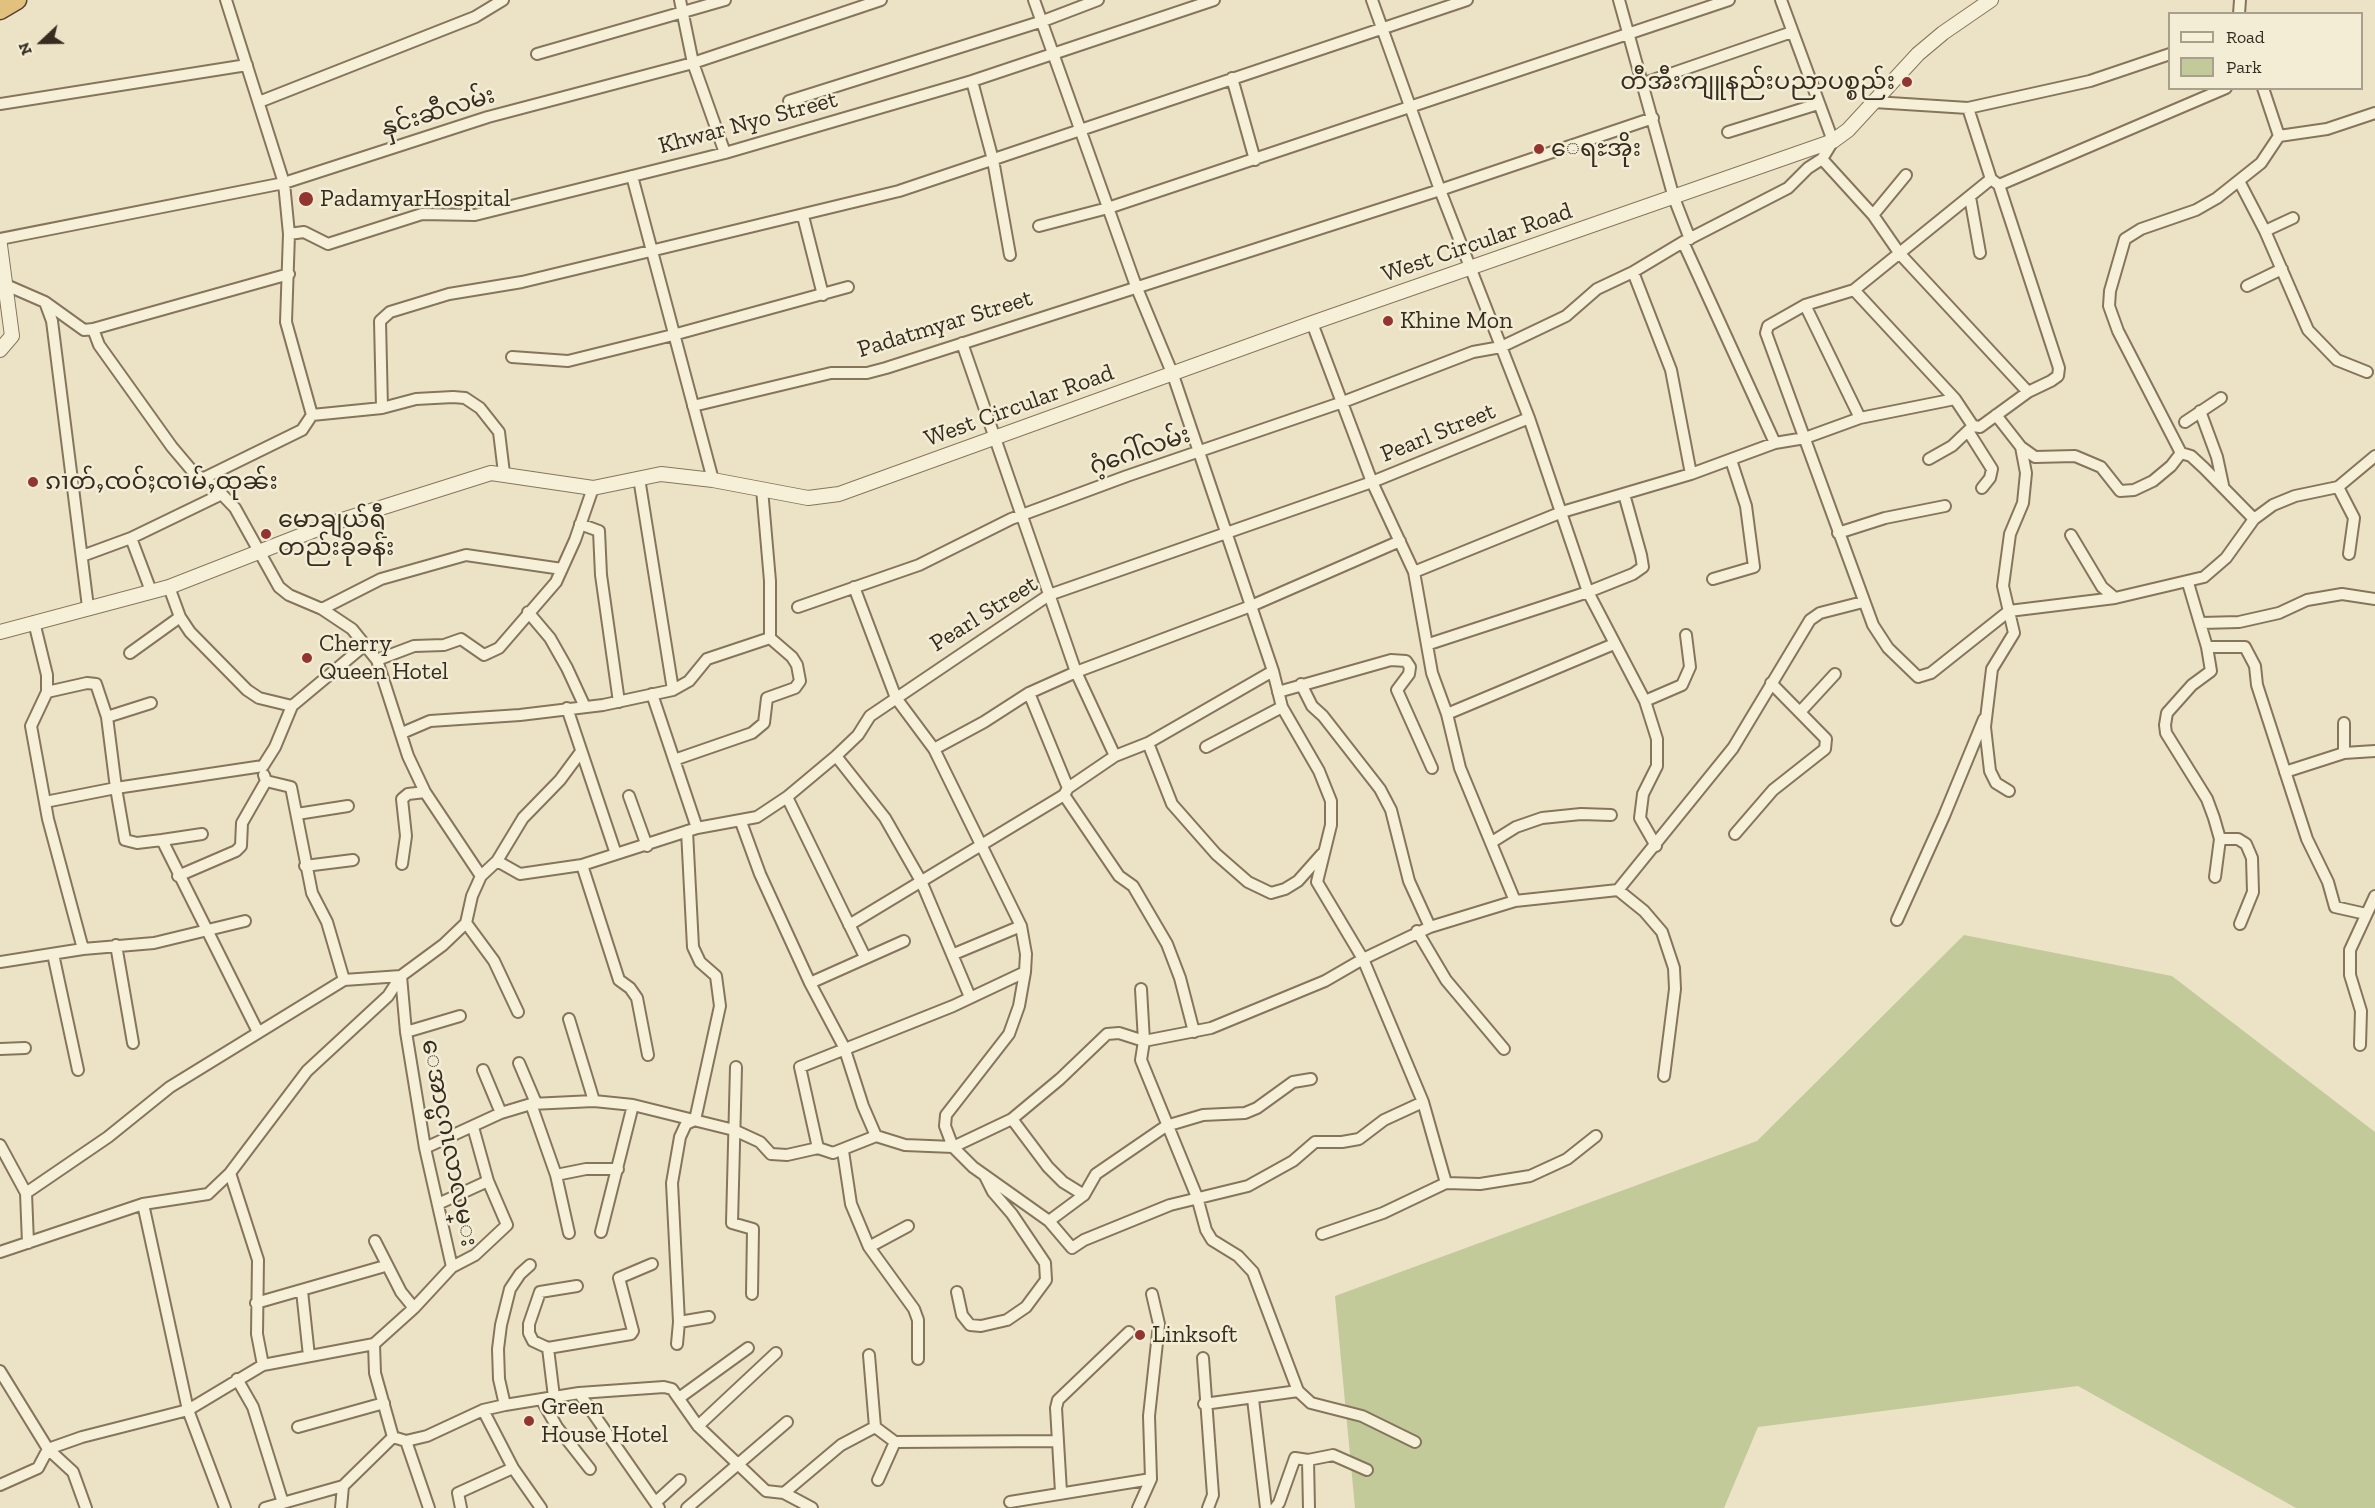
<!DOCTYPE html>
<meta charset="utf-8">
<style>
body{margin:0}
#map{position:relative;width:2375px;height:1508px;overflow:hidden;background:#ece3c6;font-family:"Zilla Slab",serif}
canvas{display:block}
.legend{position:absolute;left:2168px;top:12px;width:195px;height:78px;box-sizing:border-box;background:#f4edd5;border:2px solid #a8a08d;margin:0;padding:8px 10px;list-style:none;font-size:18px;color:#372c20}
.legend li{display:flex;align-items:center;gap:12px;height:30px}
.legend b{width:30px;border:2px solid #a8a08d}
.north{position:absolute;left:12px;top:12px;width:60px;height:60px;-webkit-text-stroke:4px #f4edd5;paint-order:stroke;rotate:248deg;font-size:16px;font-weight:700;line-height:24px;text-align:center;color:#372c20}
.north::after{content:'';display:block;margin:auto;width:21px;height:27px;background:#372c20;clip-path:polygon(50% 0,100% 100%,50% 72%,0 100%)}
</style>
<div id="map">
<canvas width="2375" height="1508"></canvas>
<ul class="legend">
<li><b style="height:8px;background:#f7f0d9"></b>Road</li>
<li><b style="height:16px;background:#c2ca9a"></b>Park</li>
</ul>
<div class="north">N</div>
</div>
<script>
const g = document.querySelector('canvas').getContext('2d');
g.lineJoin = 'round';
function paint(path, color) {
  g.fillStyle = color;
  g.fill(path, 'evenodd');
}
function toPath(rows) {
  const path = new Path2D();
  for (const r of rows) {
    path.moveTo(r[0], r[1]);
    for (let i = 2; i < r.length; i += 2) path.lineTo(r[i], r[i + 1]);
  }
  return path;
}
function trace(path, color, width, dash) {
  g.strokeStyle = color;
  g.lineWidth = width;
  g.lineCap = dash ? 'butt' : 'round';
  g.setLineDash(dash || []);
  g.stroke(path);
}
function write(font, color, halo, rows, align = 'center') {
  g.font = font + ' "Zilla Slab","Noto Sans Myanmar",serif';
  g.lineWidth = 5;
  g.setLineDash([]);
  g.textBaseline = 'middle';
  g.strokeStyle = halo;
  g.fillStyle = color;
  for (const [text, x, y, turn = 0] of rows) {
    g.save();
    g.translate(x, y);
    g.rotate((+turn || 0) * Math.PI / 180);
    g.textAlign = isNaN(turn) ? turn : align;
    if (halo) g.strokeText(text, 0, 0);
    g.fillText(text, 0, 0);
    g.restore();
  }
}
paint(toPath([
 [1964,935,2172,976,2375,1132,2375,1508,2296,1508,2078,1386,1758,1427,1724,1508,1355,1508,1335,1296,1757,1141]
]), '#c2ca9a');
const minor = toPath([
 [226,0,284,183,289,234,286,322,312,415],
 [680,0,693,63,725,153],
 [1034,0,1136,286,1173,375,1273,671,1282,707,1319,771,1331,801,1331,825,1317,882,1363,959,1423,1102,1446,1183],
 [1372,0,1440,190,1529,418,1588,592,1645,701,1657,739,1657,766,1643,794,1640,818,1656,846],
 [1619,0,1674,198,1690,239],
 [2239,14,2240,0],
 [537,54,725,0],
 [1232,78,1255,160],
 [972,81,993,160,1010,255],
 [1644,83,1792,32],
 [789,101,1043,21,1098,0],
 [259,102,475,17,503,0],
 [1874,102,1968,108,2090,81,2170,54],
 [0,104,247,65],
 [1728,132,1818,104],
 [2279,136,2327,129,2375,113],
 [1822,159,1873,215,1900,254,2028,392],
 [632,176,713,480],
 [1991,179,1854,290,1805,305,1768,326,1766,333,1873,625,1888,648,1918,677,1931,673,2009,611,2115,598,2204,577,2226,558,2254,519,2273,505,2295,496,2338,487,2375,456],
 [2239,181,2265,231,2308,330,2337,360,2367,372],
 [1999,185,2226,88],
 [1970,197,1980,253],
 [1873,215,1906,175],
 [803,216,823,295],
 [1039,226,1108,208,1729,0],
 [2265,231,2293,218],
 [289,234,304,232,328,244,422,214,475,215,725,153,972,81,1214,0],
 [0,239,284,183,488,117,693,63,881,0],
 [1683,242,1775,443],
 [1633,272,1671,370,1691,474],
 [6,285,45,302,52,321,88,607],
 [2247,286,2282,269],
 [1854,290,1955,399,1973,426],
 [45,302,84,330,93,329,99,345,172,447,194,473,212,484,235,508,279,587,289,595,322,609,352,629,377,660,408,756,425,792,481,876],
 [1805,305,1860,418],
 [1312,323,1372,482,1414,572,1432,673,1447,714,1460,768,1515,901],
 [93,329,289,274],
 [962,343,1076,672,1115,756],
 [512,357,568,361,673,335,848,287],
 [693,406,831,373,867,373,886,368,1440,190,1653,118],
 [382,408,380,321,390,312,449,294,522,282,899,191,1467,0],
 [2200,411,2217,457,2223,485],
 [1996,415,2021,447,2035,457,2075,456,2101,467,2120,491,2134,490,2153,481,2171,466,2181,453],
 [2185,422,2221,398],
 [1968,431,1992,469,1990,478,1982,488],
 [1929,459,1952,446,1973,426,1980,427,2028,392,2051,381,2058,376,2059,368,1999,185,1991,179,1968,108],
 [639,478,673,690],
 [202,479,302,430,312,415,382,408,416,399,453,397,465,398,480,408,499,432,504,473],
 [2338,487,2354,518,2349,554],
 [2254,519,2204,468,2191,456,2181,453,2118,331,2109,306,2110,291,2125,239,2141,229,2196,210,2217,198,2261,163,2279,136,2263,88],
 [580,524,599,531,601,575,619,702],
 [1838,533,1885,518,1945,506],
 [2071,535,2102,587,2115,598],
 [131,538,151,591],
 [82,556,131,538,222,494],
 [1414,572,1562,512,1691,474,1775,443,1805,438,1860,418,1955,399],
 [1713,579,1754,567,1746,506,1731,460],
 [2188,583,2207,647,2211,671,2192,685,2167,713,2165,725,2166,733,2207,799,2214,818,2220,839,2215,877],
 [169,587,180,617,190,632,247,690,259,698,292,706,365,645],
 [854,587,896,698,934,749,1021,926,1026,954,1025,972,1019,1006,1009,1034,946,1115,945,1126,953,1147,973,1167,1049,1221,1072,1248,1084,1240,1170,1205,1248,1186,1293,1161,1315,1142,1342,1142,1359,1139,1384,1120,1423,1102],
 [798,607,919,565,1011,519,1127,476,1343,402,1473,352,1501,347,1566,316,1597,289,1633,272,1683,242,1788,188,1808,168,1822,159,1833,141,1781,0],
 [322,609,381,579,466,555,562,569],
 [528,612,550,638,567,668,585,707],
 [34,622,47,675,47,692,87,683,96,684,107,717,116,788,263,766,275,747,292,706],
 [2201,623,2239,622,2279,613,2307,600,2342,594,2375,599],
 [1429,644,1588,592,1633,574,1643,567,1641,555,1624,494],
 [2207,647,2245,647,2255,666,2257,685,2307,839,2328,882,2335,907,2366,914],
 [130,653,180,617],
 [377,660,414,646,444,645,461,639,484,655,499,648,556,582,575,540,593,488],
 [1301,684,1312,706,1323,716,1380,789,1391,810,1409,881,1430,927],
 [47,692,31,726,48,819,83,949],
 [1278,692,1391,660,1406,661,1410,667,1409,674,1397,690,1432,768],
 [1029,693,1068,788],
 [652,694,697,828],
 [1645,701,1682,685,1690,667,1686,635],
 [567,708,616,854],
 [1800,712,1835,674],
 [1447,714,1614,644],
 [107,717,151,703],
 [402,733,430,721,520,715,603,705,673,690,689,681,707,659,770,638],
 [1148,743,1172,804,1216,854,1248,882,1271,893,1285,889,1298,881,1322,854],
 [1206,747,1282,707],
 [934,749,984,722,1029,693,1076,672,1251,606,1400,541],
 [2344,753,2344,723],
 [836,756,885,818,921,881,970,997],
 [674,760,752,733,764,723,767,698,795,688,800,681,797,665,792,657,770,638,770,581,762,489],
 [2285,772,2344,753,2375,751],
 [266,781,291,787,312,893,327,922,344,980],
 [2009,791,1996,783,1990,771,1985,727,1992,669,2014,633,2003,586,2010,534,2023,503,2026,473,2021,447],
 [1064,795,1119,876,1133,886,1167,944,1180,978,1194,1032],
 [629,796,647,846],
 [787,797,865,957],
 [45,802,116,788,125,840,137,843,162,840,258,1032],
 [297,814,348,806],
 [741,822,760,874,810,983,844,1047,863,1106,876,1136],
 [1735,834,1773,790,1825,749,1826,739,1771,683],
 [2220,839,2238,839,2246,844,2252,858,2253,892,2240,924],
 [162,840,202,834],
 [1492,842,1516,827,1542,818,1581,814,1611,815],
 [497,861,520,874,582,865,697,828,757,817,787,797,836,756,858,735,870,716,1049,595,1372,482,1529,418],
 [402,864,406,836,402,799,408,794,425,792],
 [582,865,619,980,630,988,637,998,648,1055],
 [305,866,353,860],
 [178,876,236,851,241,846,242,823,266,781,264,775],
 [1618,890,1733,748,1810,620,1820,613,1863,602],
 [1897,920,1944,816,1984,719],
 [466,923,494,961,518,1012],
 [849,925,1064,795,1068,788,1115,756,1148,743,1273,671],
 [1417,931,1446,980,1504,1049],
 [116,945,133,1043],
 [53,954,78,1070],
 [954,954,1021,926],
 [0,962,83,949,154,943,245,921],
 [810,983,904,941],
 [1141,989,1144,1041,1141,1060,1197,1197,1206,1230,1212,1240,1238,1256,1253,1272,1298,1391],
 [569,1019,594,1101],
 [406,1032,460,1016],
 [2360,1045,2361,1011,2350,975,2350,950,2375,896],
 [0,1049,25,1048],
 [519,1063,536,1103],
 [736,1067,732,1223,753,1229,752,1294],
 [483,1070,501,1113],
 [531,1104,556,1175,569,1233],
 [1012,1119,1048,1167,1063,1182,1084,1195],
 [0,1145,26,1193],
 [425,1148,501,1113,531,1104,594,1101,633,1105,734,1130,760,1142,771,1154,787,1155,818,1148,833,1153,876,1136,905,1145,953,1147,1012,1119,1060,1079,1107,1034,1119,1033,1144,1041,1211,1028,1325,981,1363,959,1430,927,1515,901,1618,890,1644,911,1662,932,1674,968,1675,989,1664,1076],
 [818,1148,800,1067,953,1006,1025,972],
 [843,1151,851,1204,869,1247,908,1226],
 [230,1173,258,1260,257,1334,263,1365],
 [556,1175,586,1169,618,1169],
 [143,1204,188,1410,225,1508],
 [438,1204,488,1181],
 [1049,1221,1084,1195,1096,1174,1166,1126,1203,1115,1245,1113,1257,1108,1293,1082,1311,1079],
 [601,1232,633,1105],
 [1322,1234,1383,1213,1446,1183,1480,1184,1530,1176,1567,1159,1596,1136],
 [375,1241,401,1292,414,1308],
 [28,1243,26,1193,108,1137,170,1087,344,980,401,976,443,945,466,923,472,896,481,876,497,861,523,818,560,780,580,753],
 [869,1247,914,1309,918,1320,918,1359],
 [0,1252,143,1204,208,1194,230,1173,307,1071,388,996,401,976],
 [452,1267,475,1255,507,1225,488,1181,473,1127],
 [577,1286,540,1292,529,1324,529,1333,533,1341,548,1348,631,1334,633,1331,619,1278,652,1264],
 [302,1291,309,1356],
 [957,1292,962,1315,970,1325,981,1326,1007,1320,1026,1307,1046,1280,1045,1263,1012,1214,993,1192,985,1176],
 [256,1303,385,1266],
 [679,1322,709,1317],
 [677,1344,679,1322,672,1183,680,1137,686,1124,695,1120,720,1006,716,976,700,962,693,947,687,831],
 [548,1348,554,1397],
 [869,1355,875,1427],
 [1203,1358,1213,1495,1208,1508],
 [0,1371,48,1449,73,1472,86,1508],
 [237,1379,253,1407,283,1503],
 [579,1393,659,1508],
 [679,1398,748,1348],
 [541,1399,557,1427,590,1469],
 [1253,1399,1266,1508],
 [1204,1404,1298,1391,1311,1403,1362,1416,1415,1442],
 [505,1405,499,1379,498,1349,501,1325,510,1289,520,1274,530,1265],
 [483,1410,513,1468,541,1508],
 [698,1426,776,1353],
 [298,1427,384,1403],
 [393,1437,406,1441,427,1436,483,1410,505,1405,579,1393,664,1387,672,1389,698,1426,766,1491,784,1493,812,1508],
 [406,1441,429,1508],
 [1308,1460,1309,1508],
 [878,1480,895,1442],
 [0,1485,38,1468,48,1449,82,1437,188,1410,263,1365,374,1344,414,1308,452,1267,425,1148,406,1032,401,976],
 [1061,1492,1056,1408,1058,1400,1129,1332],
 [784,1493,841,1445,875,1427,895,1442,1058,1441],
 [656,1502,680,1480],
 [1010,1502,1151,1479],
 [265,1508,343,1486],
 [341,1508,343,1486,393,1437,375,1373,374,1344],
 [461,1508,458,1493,513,1468],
 [687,1508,787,1422],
 [1138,1508,1151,1479,1149,1416,1159,1324,1152,1294],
 [1275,1508,1279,1503,1295,1458,1308,1460,1333,1455,1367,1470]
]);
const tertiary = toPath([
 [0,245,12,336,0,350],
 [0,632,169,587,333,523,491,473,593,488,661,474,713,480,808,498,839,494,1312,323,1833,141,1848,130,1918,54,1943,33,1991,0]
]);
const trunk = toPath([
 [0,10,17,0]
]);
trace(minor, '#86755d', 14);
trace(tertiary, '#86755d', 16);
trace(trunk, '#554330', 21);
trace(minor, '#f7f0d9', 10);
trace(tertiary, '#f7f0d9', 14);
trace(trunk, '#e2c07e', 18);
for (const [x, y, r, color] of [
 [1907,82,6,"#923430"],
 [1539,149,6,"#923430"],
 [306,199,8,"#923430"],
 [1388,321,6,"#923430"],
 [33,482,6,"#923430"],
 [266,534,6,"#923430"],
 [307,658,6,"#923430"],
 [1140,1335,6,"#923430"],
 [529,1421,6,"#923430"]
]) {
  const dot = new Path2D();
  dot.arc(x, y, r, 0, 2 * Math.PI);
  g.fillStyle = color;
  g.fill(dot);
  trace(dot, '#f4edd5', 2);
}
write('24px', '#372c20', '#f4edd5', [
 ["တီအီးကျူနည်းပညာပစ္စည်း",1895,82,"right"],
 ["ေရႊအိုး",1551,149],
 ["PadamyarHospital",320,199],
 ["Khine Mon",1400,321],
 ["ၵၢတ်ႇၸဝ်ႈၸၢမ်ႇထုၼ်း",45,482],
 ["မောချယ်ရီ",278,520],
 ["တည်းခိုခန်း",278,548],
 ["Cherry",319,644],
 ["Queen Hotel",319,672],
 ["Linksoft",1152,1335],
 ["Green",541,1407],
 ["House Hotel",541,1435]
], 'left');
write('24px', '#372c20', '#f4edd5', [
 ["နှင်းဆီလမ်း",438,112,-17],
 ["Khwar Nyo Street",748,123,-15],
 ["West Circular Road",1477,243,-19],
 ["Padatmyar Street",945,324,-17],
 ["West Circular Road",1019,406,-20],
 ["Pearl Street",1438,433,-22],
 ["ဂံ့ဂေါ်လမ်း",1140,451,-19],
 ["Pearl Street",984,614,-32],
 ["ေအာင္မဂၤလာလမ္း",449,1143,79]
]);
</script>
